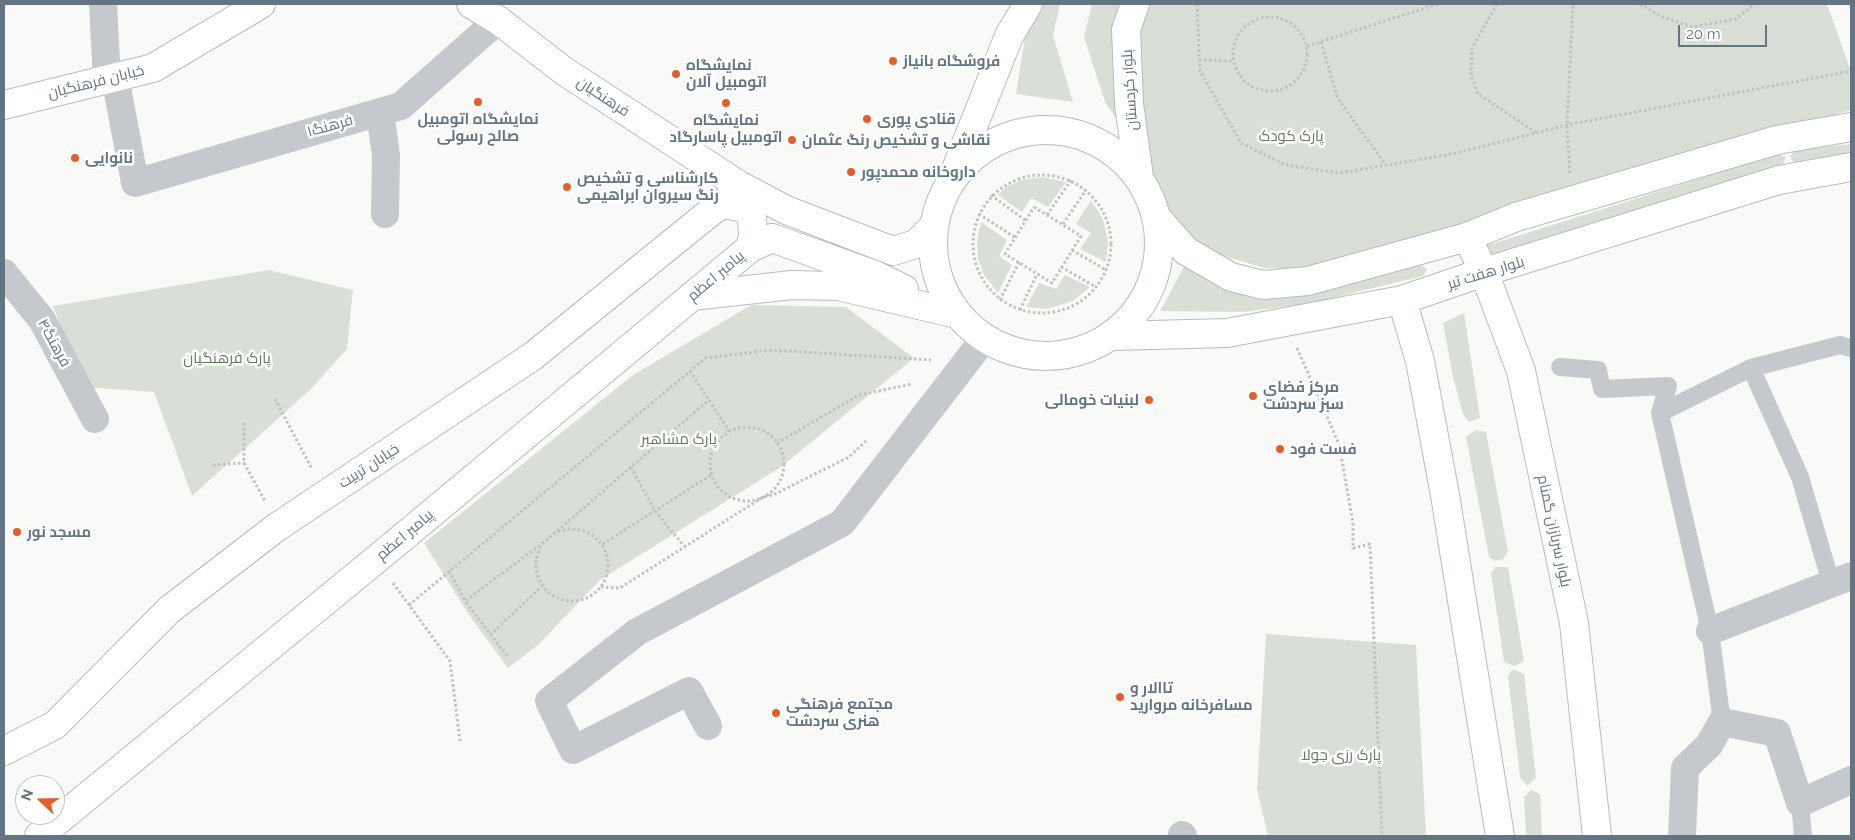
<!DOCTYPE html>
<meta charset="utf-8">
<style>
body{margin:0}
#map{position:relative;width:1855px;height:840px;overflow:hidden;background:#f9faf7;font-family:Raleway,sans-serif}
canvas{display:block}
.frame{position:absolute;inset:0;border:5px solid #647483;pointer-events:none}
.north{position:absolute;left:15px;top:775px;width:50px;height:50px;box-sizing:border-box;background:#fff;border:1px solid #c1c7cd;border-radius:50%;rotate:291deg;font-size:14px;font-weight:700;line-height:20px;text-align:center;color:#647483}
.north::after{content:'';display:block;margin:auto;width:18px;height:22px;background:#e65d2a;clip-path:polygon(50% 0,100% 100%,50% 72%,0 100%)}
.scale{position:absolute;left:1678px;top:25px;width:89px;height:22px;box-sizing:border-box;border:2px solid #647483;border-top:0;padding-left:6px;font-size:15px;line-height:18px;white-space:nowrap;color:#647483;-webkit-text-stroke:4px #fff;paint-order:stroke}
</style>
<div id="map">
<canvas width="1855" height="840"></canvas>
<div class="frame"></div>
<div class="north">N</div>
<div class="scale">20 m</div>
</div>
<script>
const g = document.querySelector('canvas').getContext('2d');
g.lineJoin = 'round';
function paint(path, color) {
  g.fillStyle = color;
  g.fill(path, 'evenodd');
}
function toPath(rows) {
  const path = new Path2D();
  for (const r of rows) {
    if (r.length === 3) {
      path.moveTo(r[0] + r[2], r[1]);
      path.arc(r[0], r[1], r[2], 0, 2 * Math.PI);
      continue;
    }
    path.moveTo(r[0], r[1]);
    for (let i = 2; i < r.length; i += 2) path.lineTo(r[i], r[i + 1]);
  }
  return path;
}
function trace(path, color, width, dash) {
  g.strokeStyle = color;
  g.lineWidth = width;
  g.lineCap = dash ? 'butt' : 'round';
  g.setLineDash(dash || []);
  g.stroke(path);
}
function write(font, color, halo, rows, align = 'center') {
  g.font = font + ' Raleway,Cairo,sans-serif';
  g.lineWidth = 5;
  g.setLineDash([]);
  g.textBaseline = 'middle';
  g.strokeStyle = halo;
  g.fillStyle = color;
  for (const [text, x, y, turn = 0] of rows) {
    g.save();
    g.translate(x, y);
    g.rotate((+turn || 0) * Math.PI / 180);
    g.textAlign = isNaN(turn) ? turn : align;
    if (halo) g.strokeText(text, 0, 0);
    g.fillText(text, 0, 0);
    g.restore();
  }
}
paint(toPath([
 [1040,4,1060,4,1053,35,1073,102,1016,94,1025,37],
 [1092,4,1827,4,1851,71,1851,110,1427,235,1349,270,1264,268,1221,255,1169,231,1154,174,1105,102,1084,37],
 [1851,144,1851,157,1794,163,1790,157,1794,150],
 [1778,154,1786,157,1783,165,1488,259,1482,247],
 [1042,177,1066,182,1048,207,1031,198,1022,212,998,195,1006,187,1022,180],
 [1091,200,1103,219,1108,242,1106,262,1080,249,1091,233,1076,224],
 [981,222,1007,240,999,256,1012,265,998,293,984,275,978,258,977,241],
 [1185,265,1225,291,1255,296,1315,291,1422,265,1427,270,1423,276,1311,303,1244,312,1160,311],
 [269,270,353,290,347,349,311,389,192,496,154,392,84,387,53,306],
 [1065,275,1090,287,1073,301,1047,309,1026,307,1039,283,1056,289],
 [751,305,846,307,914,358,781,467,600,580,539,644,508,668,469,615,424,543,633,375],
 [1464,313,1480,418,1469,422,1463,414,1453,377,1443,323],
 [1476,430,1486,432,1508,552,1503,559,1495,561,1489,557,1466,437],
 [1496,567,1508,567,1524,661,1515,666,1504,662,1491,573],
 [1266,634,1416,645,1426,836,1268,836,1257,790],
 [1513,669,1524,674,1536,778,1527,786,1520,777,1508,676],
 [1531,790,1540,794,1542,836,1526,836,1524,797]
]), '#d9dfd6');
const secondary = toPath([
 [471,4,498,20,564,71,739,185,786,210,893,251,916,244,934,226],
 [4,105,153,68,261,4],
 [724,204,744,208,752,217,753,236,750,248],
 [1467,237,1516,217,1777,140,1851,127],
 [772,238,875,275,904,289],
 [1484,272,1779,180,1851,167],
 [692,296,792,285,838,286,957,314],
 [4,751,55,725,169,610,277,527,533,356,713,210,724,204,739,185],
 [39,836,384,553,750,248,772,238]
]);
const primary = toPath([
 [1135,4,1126,30,1129,104,1139,177],
 [1046,243,113],
 [956,169,1009,36,1028,4],
 [1157,218,1186,251,1231,277,1263,285,1308,281,1467,237,1484,272,1521,371,1574,623,1597,836],
 [1402,300,1420,361,1445,495,1500,836],
 [1112,336,1227,333,1402,300,1484,272]
]);
trace(secondary, '#b7bcc1', 30);
trace(primary, '#b6bbbf', 30);
trace(toPath([
 [1197,4,1200,71,1241,143,1286,165,1340,173,1452,154,1567,125,1851,71],
 [1497,4,1472,48,1471,75,1478,94,1537,133],
 [1640,4,1660,16,1693,27,1736,19,1755,4],
 [1270,54,37],
 [1321,42,1338,99,1386,165],
 [1307,46,1438,4],
 [1199,60,1233,61],
 [1570,173,1567,125,1573,4],
 [1042,244,69],
 [991,195,1026,221],
 [1034,207,1081,236,1052,283,1005,254,1034,207],
 [979,214,1016,238],
 [1047,215,1071,180],
 [1063,224,1086,190],
 [1072,250,1106,270],
 [1061,267,1096,287],
 [1000,300,1019,262],
 [1020,310,1037,274],
 [1297,348,1339,444,1353,523,1353,548,1370,544,1382,836],
 [690,371,729,431],
 [275,399,312,469],
 [244,423,244,463,265,501],
 [747,464,37],
 [777,443,859,395,912,384],
 [213,465,244,463],
 [631,467,655,511,684,546],
 [572,565,36],
 [603,544,711,475],
 [449,571,465,601],
 [393,583,450,661,460,741],
 [601,587,620,588,763,497,773,495,849,457,866,441],
 [409,605,706,358,771,350,931,360],
 [490,635,542,586],
 [507,656,465,601,543,543,709,400]
]), '#bfc1c4', 3, [2.5, 2.5]);
trace(toPath([
 [1560,367,1598,370,1602,389,1668,386,1660,413,1710,631,1722,722],
 [1751,368,1800,477,1831,583],
 [1660,413,1751,368,1840,345,1851,348],
 [1800,803,1803,836]
]), '#c5c9cd', 18);
trace(toPath([
 [103,4,107,80],
 [115,77,135,183,401,106,498,20],
 [380,112,386,155,385,214],
 [4,273,42,320,95,419],
 [1710,631,1851,576],
 [708,726,689,691,573,750,549,701,637,632,842,523,984,339],
 [1182,835,1183,836],
 [1682,836,1685,768,1709,745,1722,722,1777,733,1800,803,1851,780]
]), '#c5c9cd', 28);
trace(secondary, '#fff', 28);
trace(primary, '#fff', 28);
for (const [x, y, r, color] of [
 [893,61,5,"#e65d2a"],
 [676,74,5,"#e65d2a"],
 [478,102,5,"#e65d2a"],
 [726,103,5,"#e65d2a"],
 [867,119,5,"#e65d2a"],
 [792,140,5,"#e65d2a"],
 [75,158,5,"#e65d2a"],
 [851,172,5,"#e65d2a"],
 [567,187,5,"#e65d2a"],
 [1253,396,5,"#e65d2a"],
 [1149,400,5,"#e65d2a"],
 [1280,449,5,"#e65d2a"],
 [17,532,5,"#e65d2a"],
 [1120,697,5,"#e65d2a"],
 [776,713,5,"#e65d2a"]
]) {
  const dot = new Path2D();
  dot.arc(x, y, r, 0, 2 * Math.PI);
  g.fillStyle = color;
  g.fill(dot);
  trace(dot, '#fff', 2);
}
write('bold 15px', '#647483', '#fff', [
 ["فروشگاه بانیاز",903,61],
 ["نمایشگاه",686,65],
 ["اتومبیل آلان",686,82],
 ["نمایشگاه اتومبیل",478,119,"center"],
 ["صالح رسولی",478,136,"center"],
 ["قنادی پوری",877,119],
 ["نمایشگاه",726,120,"center"],
 ["اتومبیل پاسارگاد",726,137,"center"],
 ["نقاشی و تشخیص رنگ عثمان",802,140],
 ["نانوایی",85,158],
 ["داروخانه محمدپور",861,172],
 ["کارشناسی و تشخیص",577,178],
 ["رنگ سیروان ابراهیمی",577,195],
 ["مرکز فضای",1263,387],
 ["سبز سردشت",1263,404],
 ["لبنیات خومالی",1139,400,"right"],
 ["فست فود",1290,449],
 ["مسجد نور",27,532],
 ["تاالار و",1130,688],
 ["مسافرخانه مروارید",1130,705],
 ["مجتمع فرهنگی",786,704],
 ["هنری سردشت",786,721]
], 'left');
write('15px', '#647483', '#fff', [
 ["خیابان فرهنگیان",96,82,-14],
 ["بلوار کردستان",1130,90,-94],
 ["فرهنگیان",603,97,33],
 ["فرهنگ۱",330,126,-16],
 ["بلوار هفت تیر",1486,273,-17],
 ["پیامبر اعظم",716,276,-40],
 ["فرهنگ۴",54,343,61],
 ["خیابان تربیت",369,466,-33],
 ["بلوار سربازان گمنام",1554,531,78],
 ["پیامبر اعظم",405,535,-40]
]);
write('15px', '#667a63', '#fff', [
 ["پارک کودک",1291,136],
 ["پارک فرهنگیان",227,358],
 ["پارک مشاهبر",679,439],
 ["پارک رزی جولا",1341,755]
]);
</script>
